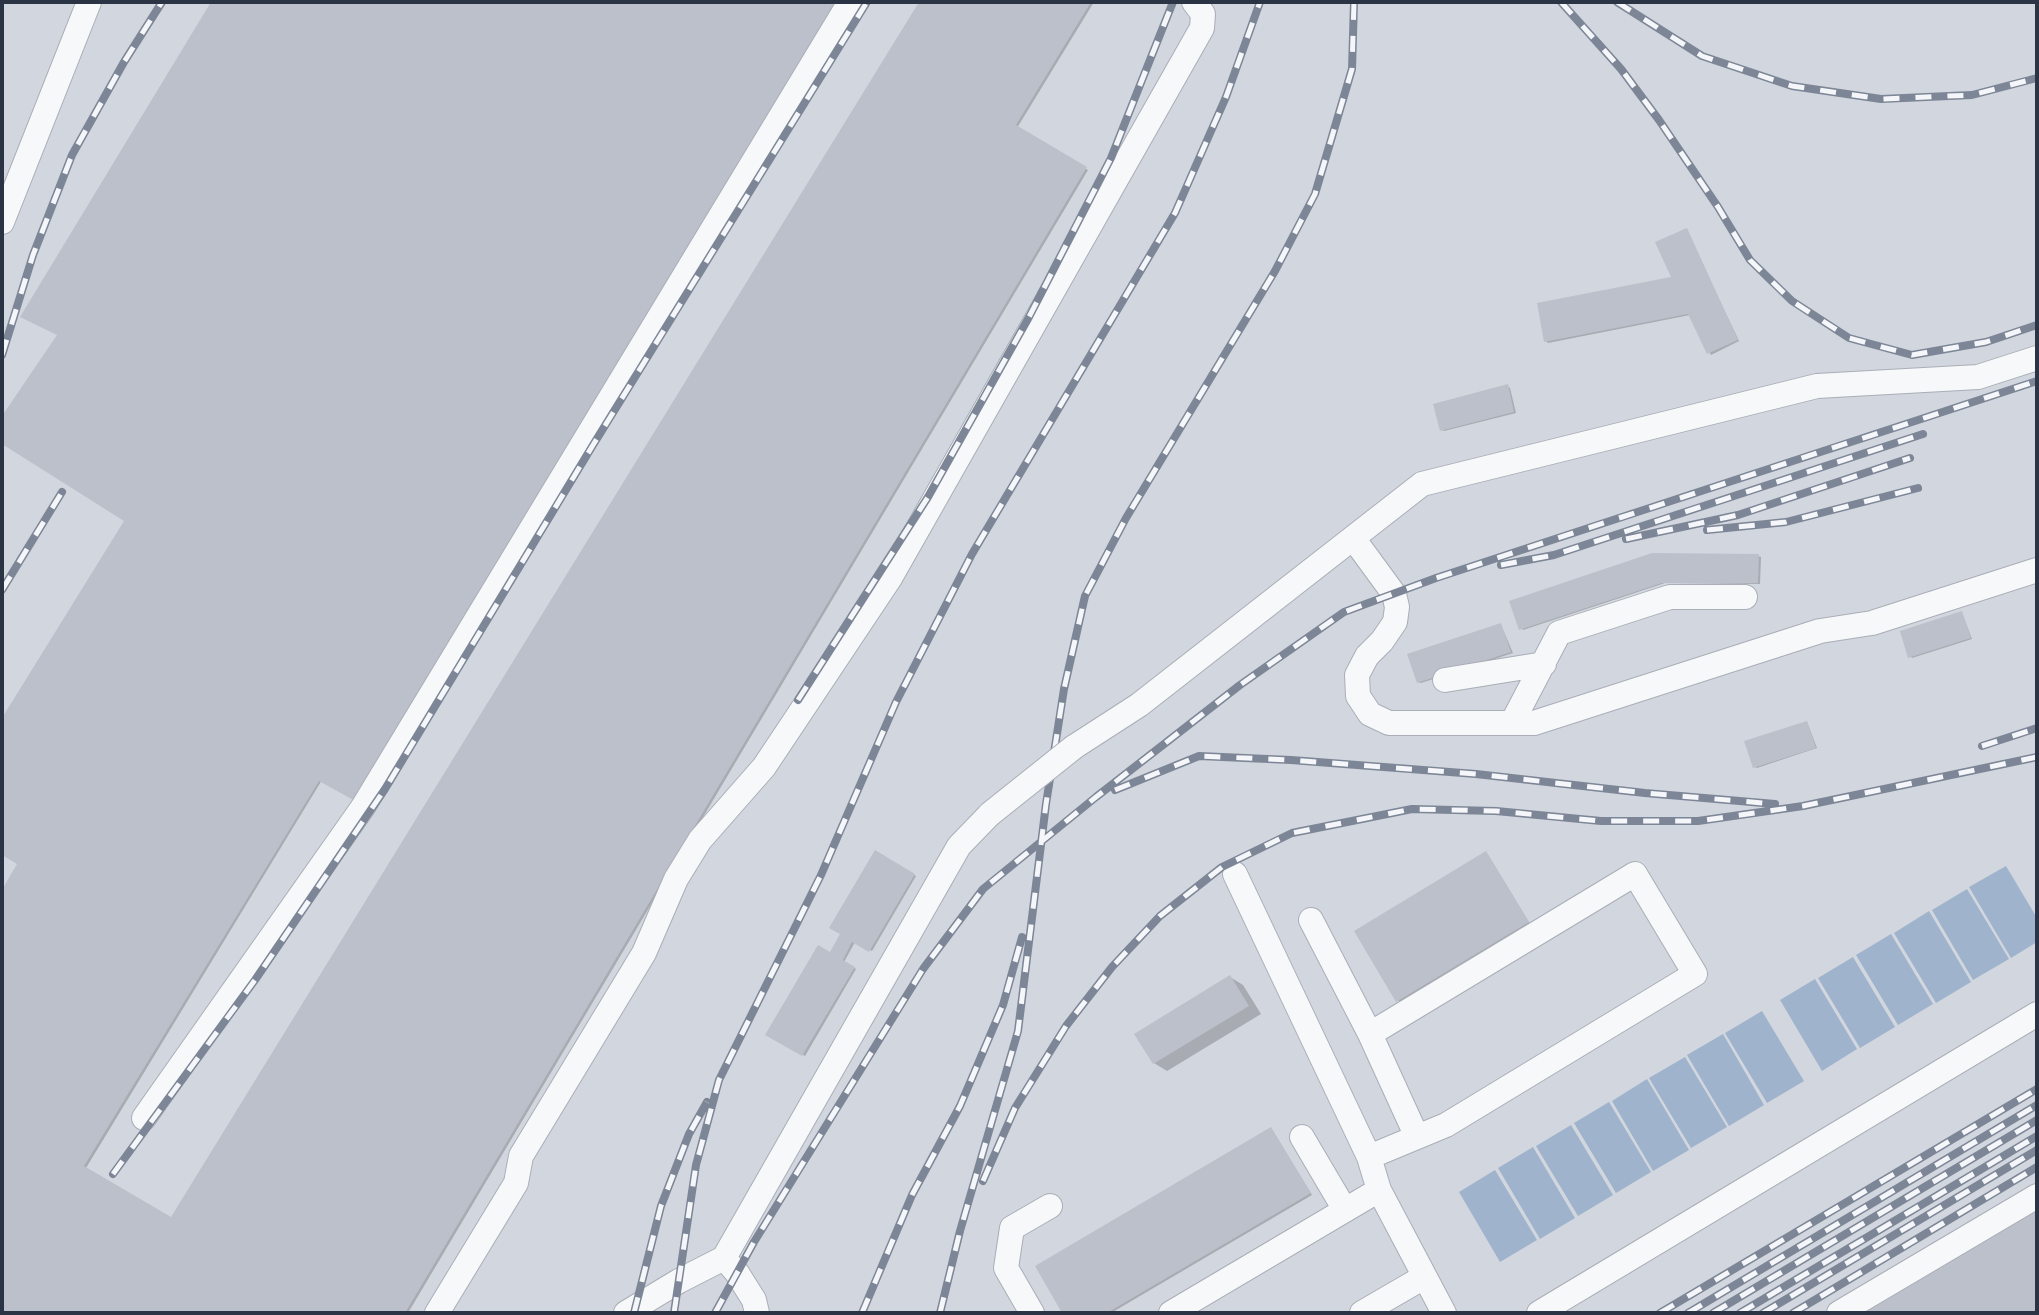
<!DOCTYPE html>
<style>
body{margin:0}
#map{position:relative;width:2039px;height:1315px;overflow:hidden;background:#e4e7ec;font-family:Barlow,sans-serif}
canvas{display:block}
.frame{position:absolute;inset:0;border:4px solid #2b3445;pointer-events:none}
</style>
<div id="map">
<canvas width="2039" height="1315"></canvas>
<div class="frame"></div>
</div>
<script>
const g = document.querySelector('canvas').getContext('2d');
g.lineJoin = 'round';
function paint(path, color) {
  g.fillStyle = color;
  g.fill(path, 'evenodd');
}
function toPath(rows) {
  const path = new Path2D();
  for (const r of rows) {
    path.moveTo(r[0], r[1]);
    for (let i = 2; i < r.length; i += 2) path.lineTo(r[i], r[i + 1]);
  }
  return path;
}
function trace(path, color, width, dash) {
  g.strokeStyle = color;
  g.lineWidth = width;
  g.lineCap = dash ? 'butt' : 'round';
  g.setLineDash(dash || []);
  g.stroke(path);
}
paint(toPath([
 [2,2,2037,2,2037,1313,2,1313]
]), '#d2d6de');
paint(toPath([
 [2006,866,2037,918,2037,942,2011,958,1969,887],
 [1967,889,2009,959,1973,980,1932,910],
 [1929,911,1971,982,1936,1003,1894,933],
 [1891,934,1933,1004,1898,1025,1856,955],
 [1853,957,1895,1027,1860,1048,1818,978],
 [1815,979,1857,1049,1822,1071,1780,1000],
 [1762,1011,1804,1081,1767,1103,1725,1033],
 [1723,1034,1764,1105,1729,1126,1687,1055],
 [1685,1057,1727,1127,1691,1148,1649,1078],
 [1647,1079,1689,1150,1653,1171,1612,1101],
 [1609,1102,1651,1172,1616,1193,1574,1123],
 [1571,1125,1613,1195,1578,1216,1536,1146],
 [1533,1147,1575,1218,1540,1239,1498,1168],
 [1495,1170,1537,1240,1500,1262,1459,1192]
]), '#9fb4cc');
paint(toPath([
 [213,2,841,2,322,780,86,1168,172,1219,921,2,1094,2,1017,128,1088,170,408,1313,2,1313,2,894,20,864,2,854,2,722,126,520,2,442,2,419,59,335,23,316],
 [1686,230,1739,341,1711,355,1690,315,1548,343,1546,341,1674,278],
 [1507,386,1510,388,1516,413,1444,431,1442,430],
 [1758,556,1761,557,1760,584,1665,583,1523,630,1511,602],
 [1962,613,1972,639,1912,658,1910,656],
 [1501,625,1513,653,1421,683,1418,682],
 [1807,722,1817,748,1757,768,1755,767],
 [876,853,916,876,872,951,855,942,844,962,856,969,805,1056,768,1034,830,954,842,934],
 [1488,855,1530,924,1400,1002,1398,1000],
 [1230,977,1243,985,1261,1014,1167,1071,1154,1063],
 [1271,1129,1312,1195,1111,1313,1064,1313,1037,1267],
 [2037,1213,2037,1313,1867,1313]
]), '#0003');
paint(toPath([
 [211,2,838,2,357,802,319,781,84,1166,171,1217,919,2,1091,2,1016,125,1087,167,405,1313,2,1313,2,890,17,864,2,855,2,718,124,521,2,444,2,416,57,335,20,317],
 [1687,228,1738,340,1707,354,1688,314,1544,342,1537,303,1671,277,1655,242],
 [1508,384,1514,412,1440,431,1433,404],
 [1652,553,1759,554,1758,583,1662,583,1519,630,1509,601],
 [1962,611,1971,638,1908,658,1900,631],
 [1501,623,1511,652,1417,683,1407,654],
 [1807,721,1816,748,1753,768,1744,741],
 [875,850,915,874,869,952,852,942,843,960,855,967,802,1056,765,1035,818,945,830,952,840,934,829,928],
 [1486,851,1529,922,1396,1002,1354,931],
 [1230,975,1249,1006,1153,1064,1134,1034],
 [1271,1127,1311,1193,1107,1313,1062,1313,1035,1266],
 [2037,1211,2037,1313,1864,1313]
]), '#bbc0ca');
const minor = toPath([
 [2,222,89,2],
 [1353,538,1394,594,1397,607,1395,622,1382,641,1367,656,1357,675,1358,696,1370,714,1389,723,1534,723,1820,631,1872,623,2037,570],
 [1445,680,1544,664],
 [1512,723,1559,633,1670,597,1745,597],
 [1074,747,1139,705,1422,484,1817,386,1978,377,2037,358],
 [1235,874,1369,1157,1379,1190,1444,1313],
 [1311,920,1370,1034,1417,1137],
 [144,1118,363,807,850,2],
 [1302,1137,1345,1210],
 [1369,1157,1446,1125,1695,974,1635,874,1370,1034],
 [724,1258,737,1273,754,1300,757,1313],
 [437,1313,516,1183,521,1156,644,953,676,879,700,840,764,767,890,578,1202,28,1203,14,1194,2],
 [626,1313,679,1281,724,1258,959,846,990,814],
 [1032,1313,1006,1268,1012,1228,1050,1206],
 [1171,1313,1379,1190],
 [1362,1313,1424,1277],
 [1539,1313,2037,1014],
 [1839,1313,2037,1196]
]);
trace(minor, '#a9aeb7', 26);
trace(minor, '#f7f8fa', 24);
const rail = toPath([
 [1561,2,1621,69,1659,120,1718,207,1750,260,1792,301,1849,338,1912,355,1986,342,2037,325],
 [1617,2,1702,56,1792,86,1881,99,1972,95,2037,78],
 [2,355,33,255,72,155,124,62,162,2],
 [1707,530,1786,522,1918,488],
 [1626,539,1738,515,1910,458],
 [1501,565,1554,555,1923,434],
 [2,590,62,492],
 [798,700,928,497,1029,317,1111,158,1173,2],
 [1982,746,2037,728],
 [1115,790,1199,756,1291,760,1476,774,1645,793,1775,804],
 [113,1174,255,980,385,789,593,445,867,2],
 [983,1181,1015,1108,1066,1026,1112,967,1160,916,1222,867,1292,833,1412,809,1496,811,1601,821,1698,821,1803,806,2037,757],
 [634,1313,661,1206,689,1134,707,1102],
 [674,1313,696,1165,719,1080,821,875,896,702,972,554,1175,213,1226,97,1260,2],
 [715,1313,754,1242,923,969,983,889,1096,797,1240,685,1344,612,1436,578,2037,381],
 [862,1313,912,1195,960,1106,1003,1005,1022,937],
 [940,1313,960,1231,1018,1031,1046,804,1064,689,1085,596,1126,518,1275,271,1315,194,1352,69,1354,2],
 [1660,1313,2037,1089],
 [1688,1313,2037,1105],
 [1713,1313,2037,1120],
 [1740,1313,2037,1136],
 [1763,1313,2037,1150],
 [1793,1313,2037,1167]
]);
trace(rail, '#7d8696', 8);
trace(rail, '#f4f6f9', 5, [16]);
const minorBridge = toPath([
 [990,814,1074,747]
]);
trace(minorBridge, '#a9aeb7', 26, []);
trace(minorBridge, '#f7f8fa', 24);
</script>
